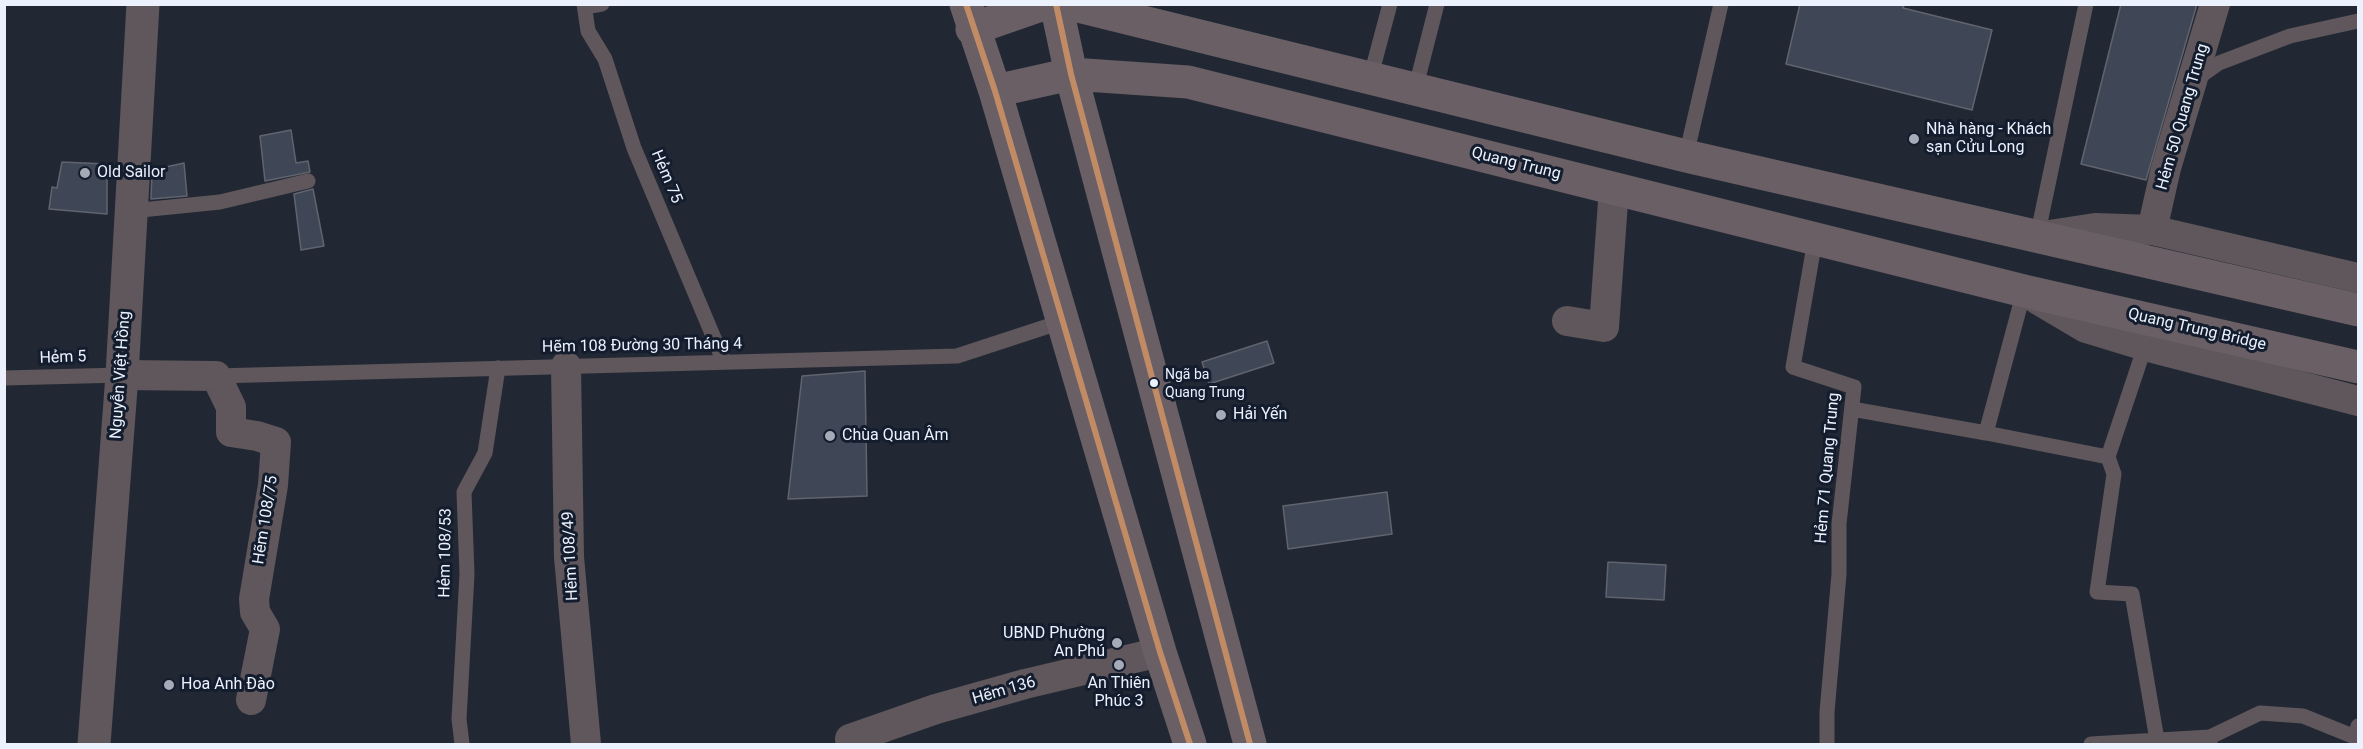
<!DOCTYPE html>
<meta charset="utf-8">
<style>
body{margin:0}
#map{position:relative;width:2363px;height:749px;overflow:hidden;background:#222833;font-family:Roboto,sans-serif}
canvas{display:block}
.frame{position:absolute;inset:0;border:6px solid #ebf2fe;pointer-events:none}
</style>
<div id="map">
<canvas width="2363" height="749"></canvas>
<div class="frame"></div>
</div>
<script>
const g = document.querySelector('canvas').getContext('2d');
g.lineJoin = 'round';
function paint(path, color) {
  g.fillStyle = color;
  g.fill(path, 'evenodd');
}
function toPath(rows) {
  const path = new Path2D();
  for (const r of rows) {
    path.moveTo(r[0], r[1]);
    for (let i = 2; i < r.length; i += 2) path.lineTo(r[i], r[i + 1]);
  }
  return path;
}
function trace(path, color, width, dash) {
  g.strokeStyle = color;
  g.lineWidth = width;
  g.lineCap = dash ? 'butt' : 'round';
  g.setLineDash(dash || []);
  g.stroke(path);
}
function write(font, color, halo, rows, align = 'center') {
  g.font = font + ' Roboto,sans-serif';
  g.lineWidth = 6;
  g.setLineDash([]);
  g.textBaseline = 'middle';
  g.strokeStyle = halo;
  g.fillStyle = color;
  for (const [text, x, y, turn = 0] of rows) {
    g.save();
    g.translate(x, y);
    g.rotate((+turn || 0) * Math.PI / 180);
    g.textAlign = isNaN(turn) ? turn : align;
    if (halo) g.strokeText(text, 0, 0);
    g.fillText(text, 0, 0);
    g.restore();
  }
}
const building = toPath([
 [1800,4,1904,4,1903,8,1992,30,1972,110,1786,64,1800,4],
 [2121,4,2197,4,2146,180,2081,164,2121,4],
 [291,130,296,163,308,161,310,172,265,181,260,136,291,130],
 [62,162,107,164,107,214,49,209,52,187,57,188,62,162],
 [184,163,187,196,151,199,152,170,184,163],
 [313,189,324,246,301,250,294,194,313,189],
 [1267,341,1274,363,1209,384,1202,362,1267,341],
 [865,371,867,496,788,499,802,376,865,371],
 [1387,492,1392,534,1288,549,1283,506,1387,492],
 [1608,562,1666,565,1664,600,1606,597,1608,562]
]);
paint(building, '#3f4756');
trace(building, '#60646e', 1.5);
trace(toPath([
 [584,4,588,31,605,59,634,148,724,362],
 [585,7,602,4],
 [1370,79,1390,4],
 [2195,80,2219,63,2290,36,2358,21],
 [1415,90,1437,4],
 [1686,156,1721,4],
 [131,211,220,202,308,181],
 [2037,237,2086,4],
 [1815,240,1793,367,1854,387,1839,524,1839,574,1827,712,1827,744],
 [2024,291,1986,433,2108,457],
 [2145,346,2108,457,2114,474,2097,592,2132,594,2157,740],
 [216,376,957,356,1064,321],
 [4,378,122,375],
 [1852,409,1986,433],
 [2210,737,2260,713,2303,716,2355,737,2358,726],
 [462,744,459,719,467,574,464,492,485,453,498,368],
 [2091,744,2210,737,2210,744]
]), '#5f575b', 15);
trace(toPath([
 [2152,230,2166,168,2215,4],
 [2043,236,2095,228,2152,230,2358,278],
 [2037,299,2086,328,2145,346,2358,401],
 [1567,321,1604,327,1614,188],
 [566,366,569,557,586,744],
 [122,375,216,376,231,407,231,432,257,436,276,442,273,485,254,599,255,612,265,629,251,700],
 [850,739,936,709,1025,684,1160,652]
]), '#5f575b', 30);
trace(toPath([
 [94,744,122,375,143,4]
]), '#5f575b', 33);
trace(toPath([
 [966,4,995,91,1160,652,1190,744],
 [1056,4,1071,74,1250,744],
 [1070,4,1686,156,2358,310],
 [972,29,1044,4],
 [995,91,1071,74,1188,82,2024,291,2358,367]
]), '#695f65', 33);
trace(toPath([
 [966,4,995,91,1160,652,1190,744],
 [1056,4,1071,74,1250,744]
]), '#c18c65', 6);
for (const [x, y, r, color] of [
 [1914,139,6,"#a5abb7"],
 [85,173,6,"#a5abb7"],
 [1154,383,5,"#ebf2fe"],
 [1221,415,6,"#a5abb7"],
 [830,436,6,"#a5abb7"],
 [1117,643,6,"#a5abb7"],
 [1119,665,6,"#a5abb7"],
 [169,685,6,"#a5abb7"]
]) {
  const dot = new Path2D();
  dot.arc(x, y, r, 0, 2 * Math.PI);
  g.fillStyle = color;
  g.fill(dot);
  trace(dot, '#131d2e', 2);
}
write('14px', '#ebf2fe', '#131d2e', [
 ["Ngã ba",1165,375],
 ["Quang Trung",1165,393]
], 'left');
write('16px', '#ebf2fe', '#131d2e', [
 ["Hẻm 50 Quang Trung",2183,117,-74],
 ["Quang Trung",1516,164,14],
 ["Hẻm 75",666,177,67],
 ["Quang Trung Bridge",2197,330,13],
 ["Hẽm 108 Đường 30 Tháng 4",642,346,-1],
 ["Hẻm 5",63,358,-2],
 ["Nguyễn Việt Hồng",121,375,-86],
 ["Hẻm 71 Quang Trung",1828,468,-85],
 ["Hẽm 108/75",266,520,-81],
 ["Hẻm 108/53",446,553,-89],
 ["Hẽm 108/49",571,556,-93],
 ["Hẽm 136",1004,691,-16]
]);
write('16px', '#ebf2fe', '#131d2e', [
 ["Nhà hàng - Khách",1926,130],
 ["sạn Cửu Long",1926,148],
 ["Old Sailor",97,173],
 ["Hải Yến",1233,415],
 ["Chùa Quan Âm",842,436],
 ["UBND Phường",1105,634,"right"],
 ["An Phú",1105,652,"right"],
 ["An Thiên",1119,684,"center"],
 ["Phúc 3",1119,702,"center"],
 ["Hoa Anh Đào",181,685]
], 'left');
</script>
